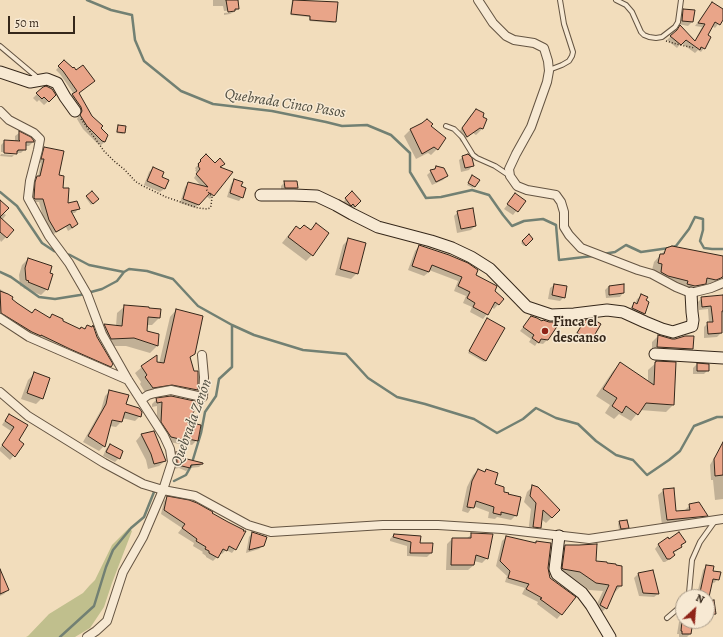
<!DOCTYPE html>
<meta charset="utf-8">
<style>
body{margin:0}
#map{position:relative;width:723px;height:637px;overflow:hidden;background:#f2ddbc;font-family:Alegreya,serif}
canvas{display:block}
.north{position:absolute;left:675px;top:589px;width:40px;height:40px;box-sizing:border-box;background:#f7e9d3;border:1px solid #a99b89;border-radius:50%;rotate:26deg;font-size:11px;font-weight:700;line-height:16px;text-align:center;color:#35271a}
.north::after{content:'';display:block;margin:auto;width:14px;height:18px;background:#8f2418;clip-path:polygon(50% 0,100% 100%,50% 72%,0 100%)}
.scale{position:absolute;left:8px;top:16px;width:67px;height:18px;box-sizing:border-box;border:2px solid #35271a;border-top:0;padding-left:5px;font-size:12px;line-height:14px;white-space:nowrap;color:#35271a;-webkit-text-stroke:3px #f7e9d3;paint-order:stroke}
</style>
<div id="map">
<canvas width="723" height="637"></canvas>
<div class="north">N</div>
<div class="scale">50 m</div>
</div>
<script>
const g = document.querySelector('canvas').getContext('2d');
g.lineJoin = 'round';
function paint(path, color) {
  g.fillStyle = color;
  g.fill(path, 'evenodd');
}
function toPath(rows) {
  const path = new Path2D();
  for (const r of rows) {
    path.moveTo(r[0], r[1]);
    for (let i = 2; i < r.length; i += 2) path.lineTo(r[i], r[i + 1]);
  }
  return path;
}
function trace(path, color, width, dash) {
  g.strokeStyle = color;
  g.lineWidth = width;
  g.lineCap = dash ? 'butt' : 'round';
  g.setLineDash(dash || []);
  g.stroke(path);
}
function write(font, color, halo, rows, align = 'center') {
  g.font = font + ' Alegreya,serif';
  g.lineWidth = 3;
  g.setLineDash([]);
  g.textBaseline = 'middle';
  g.strokeStyle = halo;
  g.fillStyle = color;
  for (const [text, x, y, turn = 0] of rows) {
    g.save();
    g.translate(x, y);
    g.rotate((+turn || 0) * Math.PI / 180);
    g.textAlign = isNaN(turn) ? turn : align;
    if (halo) g.strokeText(text, 0, 0);
    g.fillText(text, 0, 0);
    g.restore();
  }
}
paint(toPath([
 [129,528,132,531,112,583,104,607,90,628,75,637,26,637,28,636,49,614,83,593,90,585,95,580,112,545]
]), '#c0bf8d');
paint(toPath([
 [213,0,233,0,238,9,234,12,230,14,224,15,224,13,233,12,236,10,224,11,223,6,213,6],
 [292,0,306,0,306,1,335,21,334,23,309,21,309,17,290,15],
 [713,3,723,10,723,18,715,28,712,26,707,36,704,48,701,52,698,50,695,53,681,43,677,48,667,40,671,36,694,42,702,27,695,26,709,7],
 [684,10,692,22,688,26,678,24,680,14],
 [64,61,73,70,94,81,78,94,91,116,105,142,101,145,98,144,83,129,77,119,79,115,78,111,69,98,74,94,60,74,56,70],
 [43,88,55,95,44,105,39,100,37,102,33,98],
 [476,110,482,118,486,120,482,129,476,135,473,133,461,142,457,135,470,116],
 [118,126,124,132,123,134,116,133,117,127],
 [430,127,445,138,437,149,431,155,428,153,416,159,404,136,410,130],
 [19,133,33,142,29,146,25,146,25,149,21,153,1,152,1,145,5,141,15,142,15,136],
 [44,148,58,176,67,204,78,209,75,213,71,213,77,224,73,228,68,231,66,227,52,235,45,224,39,202,31,202,34,181,38,176,41,163,38,162,41,152],
 [1,154,14,155,12,157,0,156],
 [206,155,219,168,231,172,210,199,206,196,195,208,180,203,185,187,189,183,201,186,194,178,197,173,195,170,196,170,195,168,198,165,197,164],
 [463,157,472,166,469,170,461,172,459,160],
 [436,167,447,176,443,180,432,185,427,175],
 [153,168,160,177,167,180,164,189,160,192,144,185,149,172],
 [471,178,474,186,473,188,467,185],
 [235,180,240,187,242,197,239,201,227,197,231,184],
 [285,182,297,188,293,192,281,191,281,186],
 [92,193,97,199,91,205,86,198],
 [352,193,360,201,350,210,342,203],
 [512,199,524,201,513,215,504,209],
 [0,201,3,213,6,215,2,220,6,237,1,242,0,240],
 [458,212,475,226,471,230,457,233,454,216],
 [296,227,312,255,306,261,282,243,290,233],
 [529,236,532,239,524,246,521,243],
 [349,239,357,273,351,279,335,275,343,245],
 [419,246,474,276,503,299,494,309,491,306,487,314,483,319,470,312,472,307,463,303,466,296,454,291,458,281,429,270,429,272,424,276,408,270,415,251],
 [666,249,723,260,723,285,708,287,702,285,697,290,654,279,656,271,652,270,654,262],
 [28,259,49,273,47,289,41,295,23,288,24,287,20,286,19,275,22,265],
 [554,285,564,297,560,301,548,299,550,288],
 [609,286,623,293,620,297,606,298,605,290],
 [0,289,12,297,11,299,32,313,48,319,52,315,61,321,80,330,84,329,87,326,96,337,111,366,106,370,0,319],
 [66,346,106,363,106,366,65,348],
 [641,296,645,301,648,302,644,314,640,317,629,312,631,307,634,304,635,304,637,299],
 [723,296,723,312,721,315,721,333,717,337,704,338,704,327,708,323,709,323,708,309,699,310,698,302,702,298],
 [125,306,159,318,152,325,146,325,146,331,158,335,157,346,150,353,126,346,104,346,97,332,104,325,116,326,117,313],
 [176,310,194,354,189,358,194,373,197,372,197,390,191,396,165,390,146,394,140,384,141,382,135,373,142,367,156,363,159,364,170,317],
 [167,383,192,388,192,390,167,384],
 [531,317,547,340,543,344,537,343,535,346,529,342,531,339,520,331],
 [486,321,486,360,484,362,468,353],
 [585,321,590,340,586,344,574,337,581,325],
 [658,336,692,349,686,355,652,353,652,342],
 [657,362,673,405,666,412,640,410,631,421,619,414,614,419,605,413,610,405,596,396,613,371,620,364,648,382,648,370],
 [697,364,708,370,704,374,693,374,693,368],
 [34,374,42,398,36,404,21,399,28,380],
 [110,391,125,405,140,416,135,421,122,418,121,422,116,427,110,426,104,446,99,451,83,442,101,410,105,396],
 [171,397,185,422,197,440,192,445,185,443,183,445,166,441,157,427,157,406,152,407,152,404,157,399],
 [10,416,27,426,17,440,23,444,10,460,0,451,0,448,11,431,2,425,6,419],
 [153,432,165,461,159,466,148,469,146,460,136,441,141,435],
 [110,445,119,458,115,462,103,456,106,449],
 [177,453,182,458,202,464,199,467,190,468,186,471,179,468,174,469,174,456],
 [718,453,723,453,723,499,715,500,713,480,711,480,710,465,714,458],
 [478,470,503,493,507,495,516,515,511,520,497,517,495,519,488,518,489,512,473,506,468,513,462,511,467,487,473,475],
 [533,486,559,510,546,523,541,519,540,527,534,533,528,533,531,509,524,502,527,492],
 [664,490,675,512,685,512,685,510,690,505,706,516,701,521,662,525,658,495],
 [168,497,235,549,232,553,226,550,222,554,219,553,217,557,213,561,206,557,206,556,202,553,203,552,193,546,194,543,178,533,182,528,161,514,164,501],
 [619,522,627,527,626,529,619,530,618,524],
 [252,533,263,545,259,549,246,553,249,537],
 [472,534,487,558,482,563,474,561,474,565,468,570,446,570,447,544,452,539,466,539],
 [394,535,419,543,431,553,427,557,407,556,407,546,390,541,390,539],
 [506,537,535,543,537,542,547,568,549,578,575,598,557,619,537,604,538,602,522,594,525,588,505,582,507,576,496,566,502,541],
 [669,540,685,542,677,551,673,553,674,555,670,559,665,562,663,562,655,549,658,545],
 [565,546,595,562,621,567,621,586,614,593,606,608,599,615,593,612,603,591,589,590,573,578,556,575,559,552],
 [706,566,718,579,714,583,711,582,707,600,707,597,699,597,698,590,703,570],
 [652,571,658,594,654,597,639,596,634,578,638,574],
 [0,576,8,590,4,594,0,596],
 [707,602,715,613,711,617,707,618],
 [683,613,683,621,693,621,691,624,690,634,687,637,679,637,679,634,677,634,679,622,682,620]
]), '#0003');
trace(toPath([
 [87,0,111,10,132,15,135,40,144,61,181,91,213,104,272,111,326,122,342,126,367,125,391,135,410,153,410,172,426,198,441,197,472,190,489,195,503,215,512,226,524,221,543,219,556,225,559,260,593,256],
 [0,192,17,206,42,243,54,251,58,252],
 [673,247,676,246,689,229,695,217,703,219,703,230,700,241,704,248,712,249,723,249],
 [65,254,70,255,89,265,124,272],
 [603,254,615,252,626,245,641,252,669,248],
 [0,272,11,277,39,297,55,299,80,295,102,289,117,281,124,272,129,269,147,271,173,279,198,306,232,325,254,335,303,350,346,354,368,378,397,397,425,404,474,419,497,433,523,419,536,408,556,418,578,424,596,441,616,455,633,460,647,475,669,460,680,451,694,426,717,417,723,417],
 [174,481,186,475,191,466,201,433,205,412,216,396,219,379,232,367,232,325],
 [60,637,94,606,106,567,113,550,131,528,144,517,154,492]
]), '#728073', 2.5);
const building = toPath([
 [226,0,238,0,239,9,235,9,235,11,228,12,226,0],
 [293,0,338,2,336,22,310,20,310,16,291,14,293,0],
 [712,2,723,9,723,20,720,25,715,22,708,35,711,37,705,49,701,47,700,50,686,40,681,45,670,36,677,30,680,25,695,41,705,24,698,23,712,2],
 [683,9,695,10,693,22,682,21,683,9],
 [64,60,73,68,74,67,76,70,83,65,95,81,79,93,92,116,103,126,101,128,108,135,105,142,102,141,87,126,80,115,82,111,81,107,72,94,77,91,63,71,58,66,64,60],
 [46,86,52,89,56,95,49,102,44,97,42,99,36,93,43,87,46,86],
 [476,109,484,113,483,117,487,119,483,129,480,128,467,137,462,128,476,109],
 [427,119,433,124,431,126,446,138,438,150,434,147,422,154,410,129,422,123,427,119],
 [118,125,126,126,125,133,117,132,118,125],
 [19,131,31,137,34,141,34,142,26,142,26,150,18,150,18,151,17,151,17,154,4,153,4,140,20,141,19,140,19,131],
 [44,147,64,151,59,175,64,176,63,188,69,188,68,203,77,201,80,209,71,211,78,224,72,228,70,224,56,232,49,220,43,199,35,199,34,198,35,182,37,176,40,176,44,159,41,159,44,147],
 [206,154,215,163,220,158,225,164,220,167,233,172,214,196,210,193,199,205,183,199,188,182,208,187,196,174,200,169,198,166,199,165,198,164,201,161,200,160,206,154],
 [468,154,472,158,474,166,465,168,462,156,468,154],
 [436,166,444,168,448,176,436,182,430,170,435,169,436,166],
 [153,167,164,172,162,177,169,180,165,189,147,181,153,167],
 [472,175,480,180,475,187,468,183,472,175],
 [234,179,243,182,241,186,246,188,243,198,230,193,234,179],
 [284,181,297,181,298,188,285,188,284,181],
 [92,191,99,199,93,204,86,196,92,191],
 [352,191,361,201,355,207,353,204,351,206,345,198,352,191],
 [515,193,526,201,518,212,507,204,515,193],
 [0,200,9,208,0,217,14,230,7,238,0,232,0,200],
 [473,208,476,226,461,229,457,211,473,208],
 [316,223,329,233,313,256,288,237,296,226,300,229,304,225,311,230,316,223],
 [529,234,533,239,526,246,522,241,529,234],
 [348,238,366,243,358,274,340,269,348,238],
 [419,245,449,255,468,263,478,270,476,275,497,286,495,291,504,299,499,305,495,302,488,315,473,307,475,303,467,298,470,292,458,286,462,277,432,265,429,272,412,266,419,245],
 [672,246,723,256,723,277,722,277,721,278,716,280,707,278,706,284,695,286,687,284,688,281,668,276,661,272,662,264,658,263,660,254,664,254,666,248,672,246],
 [28,258,52,266,50,273,53,274,48,290,28,282,29,281,26,280,25,268,28,258],
 [554,284,567,286,565,298,552,295,554,284],
 [624,284,624,293,609,295,609,286,624,284],
 [0,291,8,294,13,297,12,299,17,303,32,313,35,309,50,318,52,314,63,319,63,321,80,329,81,327,85,329,87,325,92,327,93,325,97,337,113,364,111,367,70,349,41,335,41,336,32,332,1,313,0,291],
 [641,294,648,297,646,300,649,302,645,314,632,308,634,302,637,304,641,294],
 [723,295,723,311,722,311,722,333,708,334,707,322,713,322,711,306,702,307,701,297,723,295],
 [124,305,149,307,149,308,161,309,160,318,148,317,147,331,159,334,158,346,134,338,111,339,104,324,122,326,124,305],
 [176,309,203,316,195,354,190,357,194,371,198,371,198,390,172,385,153,388,145,377,147,375,141,366,157,355,157,362,164,363,176,309],
 [531,316,537,318,542,321,543,320,549,322,554,322,558,325,548,340,541,339,539,343,532,338,534,335,523,327,531,316],
 [487,318,505,328,486,361,469,351,487,318],
 [593,319,601,324,591,341,577,333,585,320,593,319],
 [658,335,672,339,675,339,685,336,694,336,693,349,657,347,658,335],
 [656,361,676,362,674,405,646,403,638,415,626,406,622,413,612,406,617,398,603,389,620,362,654,385,655,362,656,362,656,361],
 [697,363,709,364,709,371,697,371,697,363],
 [34,372,50,378,43,399,27,393,34,372],
 [109,390,129,395,126,404,139,408,142,412,141,417,125,412,122,422,112,420,105,447,88,436,106,404,109,390],
 [171,396,199,402,198,405,187,422,201,425,198,441,188,439,188,441,171,437,161,422,162,402,157,403,156,398,171,396],
 [9,414,28,425,19,440,24,444,15,457,2,445,14,427,5,421,9,414],
 [154,431,166,461,154,464,151,454,141,434,154,431],
 [723,442,723,475,715,476,714,459,723,442],
 [110,444,123,451,120,459,106,452,110,444],
 [176,452,183,452,183,458,203,463,203,464,191,465,190,468,182,466,177,466,177,461,176,452],
 [478,469,485,472,486,469,498,473,495,484,504,487,504,492,509,493,508,494,521,497,517,516,501,512,501,515,493,513,494,507,476,501,474,508,467,507,472,481,478,469],
 [532,485,538,487,560,510,552,518,543,510,541,528,533,527,536,503,530,496,532,485],
 [674,488,676,511,690,510,689,504,699,502,708,516,667,520,663,489,674,488],
 [167,496,189,500,197,503,213,512,212,513,228,522,244,530,243,531,246,531,236,550,229,546,227,551,223,549,218,558,209,553,209,551,205,549,206,547,196,541,197,539,182,528,185,524,164,510,167,496],
 [627,520,629,528,621,529,619,521,627,520],
 [252,532,267,537,264,546,249,550,252,532],
 [679,532,686,542,681,545,682,547,673,552,675,555,670,559,667,559,658,544,668,537,669,539,679,532],
 [471,533,493,534,488,559,476,555,474,565,451,565,452,538,471,538,471,533],
 [394,534,421,536,420,543,433,543,432,553,410,553,411,542,393,537,394,534],
 [506,536,536,543,536,541,551,543,548,568,550,578,576,597,562,615,540,599,542,598,526,589,529,584,508,578,510,571,500,561,506,536],
 [597,544,596,561,607,562,607,563,616,564,616,565,622,566,622,586,617,586,607,609,600,605,609,585,596,583,580,572,563,569,562,568,565,545,579,545,597,544],
 [706,565,714,566,713,571,721,572,719,580,713,579,709,597,699,597,706,565],
 [0,569,9,590,0,594,0,569],
 [653,570,659,594,643,593,638,573,653,570],
 [714,600,716,614,707,615,707,601,714,600],
 [682,621,693,621,691,634,682,634,682,631,681,631,682,621]
]);
paint(building, '#e9a589');
trace(building, '#35271a', 1);
const lane = toPath([
 [616,0,626,5,632,12,641,32,644,35,649,37,656,38,662,37,675,27,678,22,681,0],
 [0,46,38,78],
 [549,70,562,65,569,61,572,56,573,52,564,24,560,0],
 [446,126,454,129,462,137,473,155,477,158,495,166,510,176],
 [687,597,689,593,692,560,700,542,715,521],
 [667,618,681,606,683,603]
]);
const street = toPath([
 [478,0,493,23,506,36,514,40,534,43,544,48,548,61,549,71,547,82,531,127,516,154,509,169,510,176,517,186,527,190,556,195,561,202,564,212,564,227,569,235,581,248,638,270,652,274,676,287,691,293,711,288,723,283],
 [0,111,9,120,34,133,40,139,38,150,30,181,28,198,49,236,69,263,87,294,102,334,128,380,164,436,170,449,172,462,163,490,143,537,123,572,107,621,96,631,87,637],
 [0,318,29,337,128,380],
 [0,392,28,416,104,463,143,484,163,490,195,496,248,525,271,532,383,525,438,525,502,529,589,539,723,519],
 [141,400,148,395,155,393,171,390,202,397,203,397,204,377,202,355]
]);
const secondary = toPath([
 [0,72,30,82,47,79,57,83,65,97,75,111],
 [261,195,294,195,317,196,336,205,352,214,378,227,431,241,452,248,471,257,490,269,527,307,551,315,574,314,607,310,623,312,645,322,662,329,673,332,692,326,693,320,692,312,691,293],
 [655,354,723,358],
 [559,536,555,569,557,574,582,593,591,605,610,637]
]);
trace(lane, '#645442', 6);
trace(street, '#645442', 10);
trace(secondary, '#35271a', 13);
trace(toPath([
 [666,41,680,45,695,48],
 [81,119,104,151,114,161,125,170,135,181,141,185,166,197,198,208,207,209,210,208,211,206,212,197,206,189]
]), '#35271a', 1.5, [1, 2]);
trace(lane, '#f7e9d3', 4);
trace(street, '#f7e9d3', 8);
trace(secondary, '#f7e9d3', 11);
for (const [x, y, r, color] of [
 [545,331,4,"#8f2418"]
]) {
  const dot = new Path2D();
  dot.arc(x, y, r, 0, 2 * Math.PI);
  g.fillStyle = color;
  g.fill(dot);
  trace(dot, '#f7e9d3', 1.5);
}
write('bold 14px', '#35271a', '#f7e9d3', [
 ["Finca el",553,323],
 ["descanso",553,339]
], 'left');
write('italic 15px', '#4e4c3f', '#f7e9d3', [
 ["Quebrada Cinco Pasos",285,104,9],
 ["Quebrada Zenón",192,423,-70]
]);
</script>
